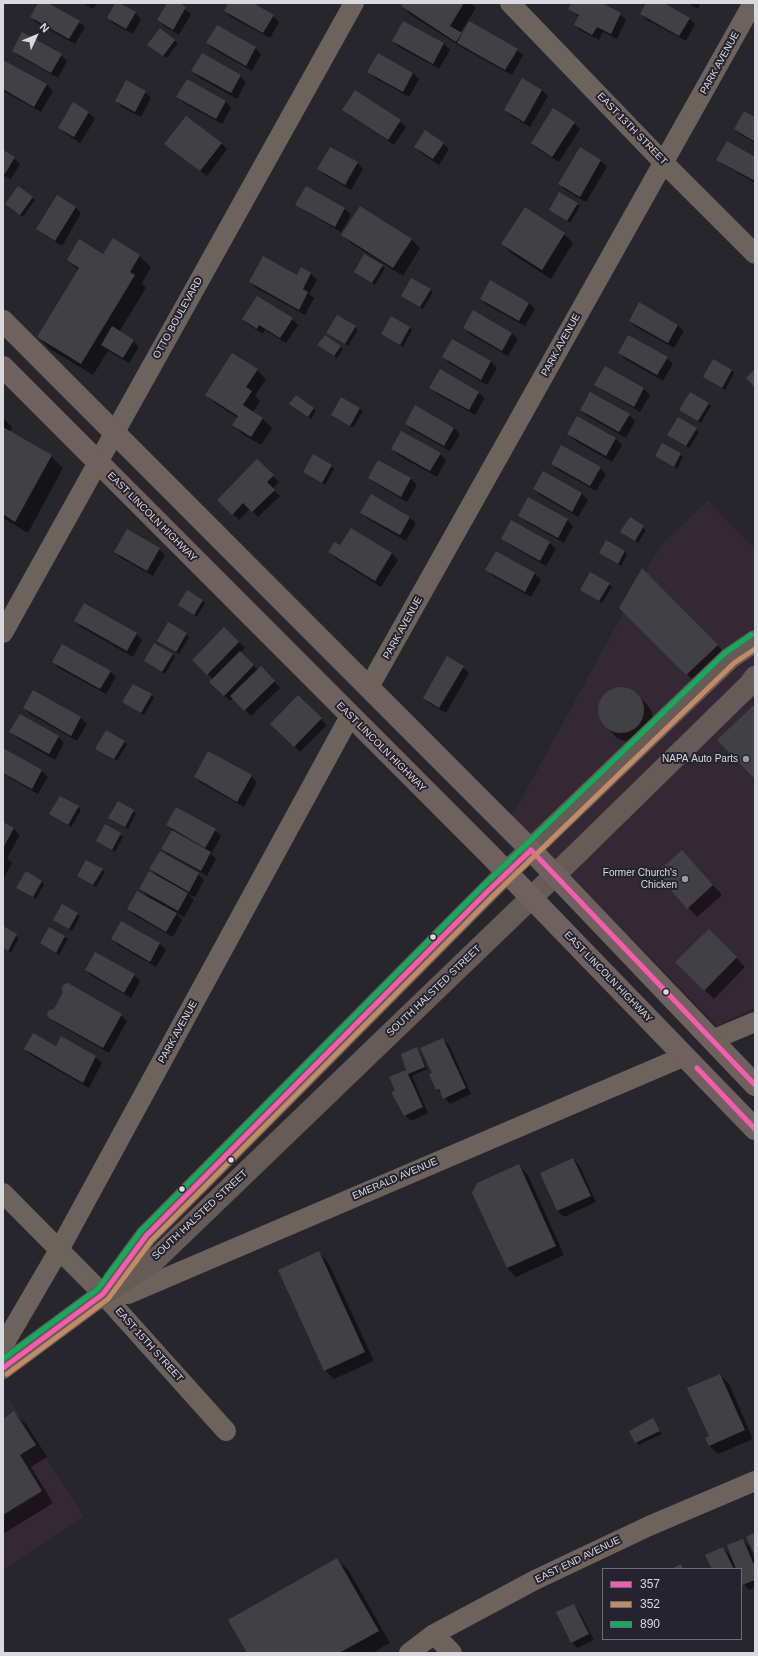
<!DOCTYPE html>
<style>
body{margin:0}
#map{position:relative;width:758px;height:1656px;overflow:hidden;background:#27262c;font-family:Arial,sans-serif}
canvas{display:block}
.frame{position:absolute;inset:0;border:4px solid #dad9e0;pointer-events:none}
.legend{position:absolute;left:602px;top:1568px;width:140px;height:72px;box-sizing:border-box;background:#25242e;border:1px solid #6d6c75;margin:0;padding:5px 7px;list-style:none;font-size:12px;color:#dad9e0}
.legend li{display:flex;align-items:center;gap:8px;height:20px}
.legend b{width:20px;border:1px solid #6d6c75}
.north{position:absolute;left:16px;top:16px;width:40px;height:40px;-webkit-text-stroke:3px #25242e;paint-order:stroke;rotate:46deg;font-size:11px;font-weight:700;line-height:16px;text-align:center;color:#dad9e0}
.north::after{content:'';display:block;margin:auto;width:14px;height:18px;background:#dad9e0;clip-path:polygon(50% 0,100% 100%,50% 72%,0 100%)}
</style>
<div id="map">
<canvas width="758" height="1656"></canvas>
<div class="frame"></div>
<ul class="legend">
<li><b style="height:5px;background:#f75aaf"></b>357</li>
<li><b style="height:5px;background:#c18c65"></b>352</li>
<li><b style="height:5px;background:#0daf5c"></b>890</li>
</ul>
<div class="north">N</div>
</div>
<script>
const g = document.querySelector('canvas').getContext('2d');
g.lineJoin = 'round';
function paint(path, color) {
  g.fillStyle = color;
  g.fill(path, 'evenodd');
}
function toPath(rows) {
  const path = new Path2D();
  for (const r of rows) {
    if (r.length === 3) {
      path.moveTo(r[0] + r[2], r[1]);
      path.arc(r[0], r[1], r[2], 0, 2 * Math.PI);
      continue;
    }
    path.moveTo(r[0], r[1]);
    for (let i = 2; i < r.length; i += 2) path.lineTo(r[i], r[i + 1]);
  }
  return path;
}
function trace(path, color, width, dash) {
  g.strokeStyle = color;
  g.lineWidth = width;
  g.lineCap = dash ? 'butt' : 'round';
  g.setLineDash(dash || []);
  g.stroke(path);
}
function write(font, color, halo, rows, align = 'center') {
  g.font = font + ' Arial,sans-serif';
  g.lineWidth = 4;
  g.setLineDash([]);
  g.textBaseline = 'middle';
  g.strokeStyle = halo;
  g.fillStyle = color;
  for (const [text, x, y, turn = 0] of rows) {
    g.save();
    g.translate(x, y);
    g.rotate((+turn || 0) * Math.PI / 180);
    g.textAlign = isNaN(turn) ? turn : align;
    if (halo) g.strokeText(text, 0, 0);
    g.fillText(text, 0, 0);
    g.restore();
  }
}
paint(toPath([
 [708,500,755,549,755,1007,717,1026,512,816,659,547],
 [8,1398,84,1517,3,1570,3,1402]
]), '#332834');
paint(toPath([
 [39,3,46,3,79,22,85,27,75,44,37,23,31,17],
 [82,3,97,3,93,9],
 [116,3,135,13,141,19,133,34,114,24,108,18],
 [168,3,178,3,191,14,179,35,164,26,158,20],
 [230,3,251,3,273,16,279,22,270,38,231,17,225,11],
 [404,3,471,3,476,8,460,33,462,35,517,50,523,55,512,75,466,50,411,15,402,6],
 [572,3,600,3,620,14,626,20,617,39,603,32,599,40,581,31,575,25,579,17,569,8],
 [647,3,662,3,689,18,695,24,686,41,647,20,641,14],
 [688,3,701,3,698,9],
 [403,22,444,44,450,50,439,69,399,47,393,41],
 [160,30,178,43,167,58,151,47],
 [23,34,61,55,67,61,58,78,19,56,13,51],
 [207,43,255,48,261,54,252,71,213,49],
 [202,54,240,76,246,82,237,99,198,77,192,71],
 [3,61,47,85,53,91,41,112,3,91],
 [369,72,413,73,419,79,409,97,375,78],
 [523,79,542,90,548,96,530,127,511,116,505,110],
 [145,92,151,98,141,117,122,107,116,101],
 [178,97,226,102,231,108,222,124,184,103],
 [73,104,89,113,95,119,80,143,65,133,59,128],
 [343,109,400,121,406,127,394,145,349,115],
 [755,118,755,143,741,135,735,129],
 [574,123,580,129,559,162,538,149,532,143],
 [221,143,227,149,207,176,172,150],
 [443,143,449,149,439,165,421,153,415,147],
 [580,149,601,161,607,167,586,202,565,190,559,184],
 [3,151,14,158,20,164,11,179,3,175],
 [755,158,755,183,724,165,718,159],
 [357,163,363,169,351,190,325,175,319,169],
 [306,188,345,209,351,215,341,232,303,210,297,204],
 [32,197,35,200,23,217,9,207],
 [577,204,580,206,570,223,550,210],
 [75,207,81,213,62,246,44,235,38,229],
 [564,234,573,243,551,279,511,253,502,244],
 [343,235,411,239,420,248,403,276,352,244],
 [103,255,139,256,151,267,142,283,146,288,119,332,133,341,139,347,129,363,108,351,93,375,50,349,38,337,79,271,68,260],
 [382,266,385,268,375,285,355,272],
 [301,269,311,274,317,280,309,294,314,298,305,315,256,288,250,282,297,276],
 [490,282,529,303,535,309,525,326,487,305,481,299],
 [430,290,433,292,423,309,403,296],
 [473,312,512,333,518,339,508,356,470,334,464,328],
 [244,319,292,319,298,325,286,343,265,330,263,334,249,325],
 [630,321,678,326,684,331,674,348,636,327],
 [355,327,358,330,348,346,328,333],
 [410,328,412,330,403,347,382,334],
 [452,340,491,362,497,368,487,385,449,363,443,357],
 [321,347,340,347,343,349,337,358],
 [619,353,667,358,673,364,663,381,625,359],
 [605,368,644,389,650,395,640,412,602,390,596,384],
 [257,370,266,379,255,396,260,401,253,412,263,419,272,428,261,445,242,434,234,425,238,418,216,404,207,395],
 [732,370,734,373,725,390,704,377],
 [440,371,479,393,485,398,475,415,437,394,431,388],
 [342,398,363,411,353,428,332,415],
 [708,403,711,406,701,423,683,412],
 [290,404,314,409,316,411,311,419],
 [581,410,629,415,635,421,626,438,587,416],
 [577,417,616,439,622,445,612,462,574,440,568,434],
 [3,418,12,427,10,432,51,456,63,468,28,533,3,518],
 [406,424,454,428,460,434,450,451,412,430],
 [696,429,699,432,689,448,669,435],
 [663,444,683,457,677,469,656,456],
 [392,449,440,454,446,460,437,477,398,455],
 [257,460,279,482,272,489,280,496,258,517,250,509,239,520,218,500],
 [378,461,411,479,417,485,407,502,375,483,369,478],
 [552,464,600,468,606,474,596,491,558,470],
 [331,466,334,469,325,485,304,472],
 [543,472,582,494,588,500,578,517,540,495,534,489],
 [362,513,410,518,416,523,406,541,368,519],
 [519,515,567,520,573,526,564,543,525,521],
 [630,518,646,530,638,543,624,534],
 [511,521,550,543,556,549,546,566,508,544,502,538],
 [351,529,392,554,398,560,381,587,335,558,329,552,340,547],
 [159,549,165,555,153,576,121,558,115,552],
 [625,551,627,554,621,566,600,553],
 [496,553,535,574,541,580,531,597,493,576,487,570],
 [642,569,727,655,696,683,620,608],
 [609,584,612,587,602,603,582,590],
 [187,591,205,603,197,617,179,605],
 [84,604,136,634,142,640,133,657,81,627,75,621],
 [224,628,245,648,240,653,258,670,261,667,280,688,251,716,233,698,230,701,211,682,213,679,193,660],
 [186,634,189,637,179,654,161,643],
 [173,654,175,657,165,674,145,661],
 [53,662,110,671,116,677,106,694,59,668],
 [463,667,469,673,446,713,430,704,424,698],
 [617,688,624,688,631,690,637,695,647,704,651,710,653,717,631,742,624,741,617,738,603,723,600,716,599,709,601,702,610,691],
 [33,691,81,718,87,724,77,741,30,714,24,708],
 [151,695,154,698,144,715,123,702],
 [298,697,327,725,300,752,272,724],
 [20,715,59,737,64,743,55,760,17,738,11,732],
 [124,742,127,744,117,761,97,749],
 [3,750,42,771,48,777,38,794,3,774],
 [209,752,251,776,257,782,244,807,201,783,195,777],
 [78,807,81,810,71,827,51,814],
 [133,811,136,814,128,829,112,820],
 [3,823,14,829,20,835,7,858,12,863,3,880],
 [106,825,123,837,115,852,97,841],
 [167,825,215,830,221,836,211,854,216,859,207,876,168,854,162,848,173,831],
 [690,860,722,895,697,917,657,873],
 [151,869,198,874,204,880,195,897,188,894,194,900,184,917,174,912,182,920,173,937,134,915,128,909,149,898,140,889,156,875],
 [102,870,105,872,96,887,78,876],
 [41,881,44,884,36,899,18,888],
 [63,905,80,916,72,931,54,920],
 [121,922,160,944,166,950,156,967,118,945,112,939],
 [3,927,19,938,11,953,3,948],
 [49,928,68,939,59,955,41,943],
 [709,930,745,967,714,999,677,962],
 [86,970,134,975,140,981,131,998,92,976],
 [121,1015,127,1021,109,1053,56,1023,49,1017],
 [62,1037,96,1057,102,1063,89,1088,31,1055,25,1049,56,1047],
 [443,1039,449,1045,471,1094,450,1104,437,1089,433,1074],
 [417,1048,419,1051,427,1069,412,1076,428,1113,411,1121,405,1115,396,1091,406,1071,409,1074,402,1054],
 [573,1159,579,1165,596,1202,564,1217,558,1211,541,1173],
 [519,1166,528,1175,564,1255,516,1277,507,1268],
 [319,1253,328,1262,374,1361,334,1379,325,1370],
 [720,1375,729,1384,753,1439,718,1454,709,1445],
 [14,1413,26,1424,47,1457,31,1467,53,1503,3,1534,3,1420],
 [653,1420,662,1434,638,1445,630,1431],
 [743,1540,749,1546,755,1560,755,1588,749,1590,742,1582,741,1582,741,1569,713,1569,723,1548,729,1554,733,1562,734,1561],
 [337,1559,349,1571,390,1643,372,1653,248,1653],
 [574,1605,579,1611,594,1640,577,1648,572,1642]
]), '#0007');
paint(toPath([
 [38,3,48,3,80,21,69,39,30,17],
 [115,3,119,3,136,12,126,29,107,18],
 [167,3,180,3,186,7,173,30,157,20],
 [228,3,253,3,274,15,263,33,224,11],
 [403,3,464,3,450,26,462,33,456,42,401,6],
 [571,3,602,3,621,13,611,34,597,27,592,35,574,25,579,15,568,9],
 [646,3,664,3,690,18,679,36,640,14],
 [403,21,444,43,433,64,392,41],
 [469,21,518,49,505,70,457,43],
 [217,25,256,47,246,66,206,43],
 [160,28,175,40,163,56,147,45],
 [22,32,62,54,51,73,12,51],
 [202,53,241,75,231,93,191,71],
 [378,53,413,73,403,92,367,72],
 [3,60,47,84,34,107,3,89],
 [522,78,542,90,524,122,504,110],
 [187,79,226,101,216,119,176,97],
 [126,80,146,91,135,112,115,101],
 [355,90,401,120,388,140,342,110],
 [73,102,89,112,74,137,58,128],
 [553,108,575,122,552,157,531,143],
 [744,111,755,117,755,142,734,129],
 [186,116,222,143,200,171,164,144],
 [425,130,444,143,433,159,414,147],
 [727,141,755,157,755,181,716,160],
 [330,147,358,162,345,185,317,169],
 [580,147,601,160,580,197,558,184],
 [3,150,15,157,5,174,3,173],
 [18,186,33,197,20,215,5,204],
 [306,186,345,208,335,227,295,205],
 [559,192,578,203,567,221,549,210],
 [57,195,76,207,55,241,36,229],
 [360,206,412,239,393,268,341,235],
 [525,207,565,233,542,270,501,244],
 [113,238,140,255,130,272,135,275,81,364,37,337,79,268,67,260,79,239,103,254],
 [364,254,383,265,372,283,354,272],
 [263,256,297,275,301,267,311,273,303,289,308,292,299,310,249,282],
 [411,278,431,289,420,307,401,296],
 [490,280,529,303,519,321,480,299],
 [257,296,293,318,280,338,259,325,257,329,242,319],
 [639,302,678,325,668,343,629,321],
 [473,310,512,333,502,351,463,328],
 [337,315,356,326,345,344,326,333],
 [391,316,410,327,400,345,381,334],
 [112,326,134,340,123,358,101,345],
 [325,335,341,346,334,356,317,345],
 [628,335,668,357,657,375,618,353],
 [452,339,491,361,481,380,442,357],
 [232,353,258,369,246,387,252,391,243,405,263,418,251,437,232,425,238,416,205,395],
 [713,359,732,370,722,388,703,377],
 [605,366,644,388,634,407,594,385],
 [440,369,479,392,469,410,429,388],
 [755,369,755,387,746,378],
 [590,392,630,414,619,432,580,410],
 [690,392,709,403,698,421,679,410],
 [296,395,314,408,308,417,289,404],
 [341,397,360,408,350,426,331,415],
 [415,405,454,428,444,446,405,424],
 [577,416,616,438,606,456,567,434],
 [678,417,697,428,686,446,667,435],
 [3,427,52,455,15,522,3,514],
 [401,431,441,453,430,471,391,449],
 [662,443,681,453,674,467,655,456],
 [561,445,601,467,590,486,551,464],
 [313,454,332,465,322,483,303,472],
 [257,459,274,475,267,482,275,490,252,512,243,503,232,515,217,500],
 [378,460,411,478,401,497,368,478],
 [543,471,582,493,572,512,533,489],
 [371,494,410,517,400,535,360,513],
 [528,497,568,519,558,538,518,516],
 [630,517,644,526,635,541,620,532],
 [511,520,550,542,540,561,501,539],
 [351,528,392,553,375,581,328,552,334,542,340,545],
 [127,529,160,548,147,571,114,552],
 [606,540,625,551,618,564,599,553],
 [496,551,535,573,525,592,485,570],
 [642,568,718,645,686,675,619,608],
 [590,572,610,583,599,601,580,590],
 [187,590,203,600,194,615,178,605],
 [84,603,137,633,127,651,74,621],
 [168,622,187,633,176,652,157,641],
 [224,627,239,642,207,675,192,660],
 [154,643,173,654,162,672,144,661],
 [62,644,111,671,100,689,52,662],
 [240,651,254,665,224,696,209,682],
 [447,656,464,666,439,708,423,698],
 [261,666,275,681,244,711,230,696],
 [133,684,152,694,141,713,122,702],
 [621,710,23],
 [33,690,81,717,71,736,23,708],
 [298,695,322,718,294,747,270,724],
 [755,704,755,779,717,740],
 [20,714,59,736,49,754,9,732],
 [106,730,125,741,114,759,95,749],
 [3,748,42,770,32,789,3,773],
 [208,751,252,775,237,802,194,777],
 [60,796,79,806,68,825,49,814],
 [118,801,134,810,125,827,108,818],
 [176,807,216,829,205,848,166,825],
 [3,822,14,828,3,848],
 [105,824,121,833,112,850,96,841],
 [172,830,211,852,201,871,161,849],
 [682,850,713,885,687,909,656,873],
 [160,851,199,873,189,892,149,869],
 [86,860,103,869,93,885,77,876],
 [26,871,42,881,33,897,16,888],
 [149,871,188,893,178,911,139,889],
 [137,891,177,913,166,932,127,909],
 [62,904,78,913,69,929,53,920],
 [121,921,160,943,150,962,111,939],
 [3,926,17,934,8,951,3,948],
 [49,927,65,936,56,953,40,943],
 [709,929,737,957,704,991,675,962],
 [95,952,135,974,124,993,85,970],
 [68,983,122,1014,103,1048,49,1018,47,1014,49,1010,54,1009,63,992,61,989,64,984],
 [33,1033,56,1046,61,1036,96,1056,83,1083,24,1049],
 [443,1038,466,1088,443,1099,439,1089,436,1090,429,1074,432,1073,420,1048],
 [417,1047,425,1067,408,1074,423,1107,404,1116,391,1092,395,1091,389,1077,406,1070,401,1054],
 [573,1158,591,1196,557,1211,540,1173],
 [519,1164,556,1246,507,1268,472,1193,477,1183],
 [319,1251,365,1352,324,1371,278,1270],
 [720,1374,745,1430,709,1446,705,1438,709,1436,687,1388],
 [14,1411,36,1445,20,1455,42,1491,3,1515,3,1419],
 [653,1418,660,1431,635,1443,629,1431],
 [755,1532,755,1555,746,1537],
 [743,1539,755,1567,755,1580,742,1585,741,1569,736,1569,727,1545],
 [723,1547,734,1569,712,1569,705,1555],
 [337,1558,379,1631,339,1653,247,1653,228,1620],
 [681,1564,683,1569,671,1569],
 [574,1604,589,1634,571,1643,556,1612]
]), '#414145');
trace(toPath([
 [510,3,664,163,755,254],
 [3,633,354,3],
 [369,687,753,3],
 [712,1040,755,1022],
 [3,1193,103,1294,226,1431],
 [103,1294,128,1294,685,1056],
 [3,1346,59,1250,350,716],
 [434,1634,452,1653],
 [409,1653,434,1634,535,1580,649,1526,755,1481]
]), '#6e625c', 20);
trace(toPath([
 [113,1281,146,1236,507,872,730,658,755,641],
 [3,1368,103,1294,156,1259,555,875,749,685,755,677]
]), '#675b57', 22);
trace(toPath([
 [3,321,531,850,755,1085],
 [3,367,488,853,755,1129]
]), '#6f625e', 22);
trace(toPath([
 [697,1068,755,1129],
 [3,1368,103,1294,146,1236,487,892,531,850,755,1085]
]), '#f75aaf', 5);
trace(toPath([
 [7,1374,108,1299,151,1241,492,897,734,663,755,649]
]), '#c18c65', 5);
trace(toPath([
 [3,1359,98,1289,141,1231,482,887,725,653,751,635]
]), '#0daf5c', 5);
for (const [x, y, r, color] of [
 [746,759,4,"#9b9aa1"],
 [685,879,4,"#9b9aa1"],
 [433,937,3.5,"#dad9e0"],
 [666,992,3.5,"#dad9e0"],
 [231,1160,3.5,"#dad9e0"],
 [182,1189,3.5,"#dad9e0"]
]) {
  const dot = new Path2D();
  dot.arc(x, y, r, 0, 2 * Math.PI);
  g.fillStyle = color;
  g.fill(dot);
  trace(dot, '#25242e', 1.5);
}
write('10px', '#dad9e0', '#25242e', [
 ["PARK AVENUE",720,63,-61],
 ["EAST 13TH STREET",632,129,46],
 ["OTTO BOULEVARD",178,318,-61],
 ["PARK AVENUE",561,345,-61],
 ["EAST LINCOLN HIGHWAY",152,517,45],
 ["PARK AVENUE",403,628,-61],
 ["EAST LINCOLN HIGHWAY",381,747,45],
 ["EAST LINCOLN HIGHWAY",608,977,46],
 ["SOUTH HALSTED STREET",434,991,-44],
 ["PARK AVENUE",178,1032,-61],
 ["EMERALD AVENUE",395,1179,-23],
 ["SOUTH HALSTED STREET",200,1215,-43],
 ["EAST 15TH STREET",149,1345,48],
 ["EAST END AVENUE",578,1560,-26]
]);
write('10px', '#dad9e0', '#25242e', [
 ["NAPA Auto Parts",738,759],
 ["Former Church's",677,873],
 ["Chicken",677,885]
], 'right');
</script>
